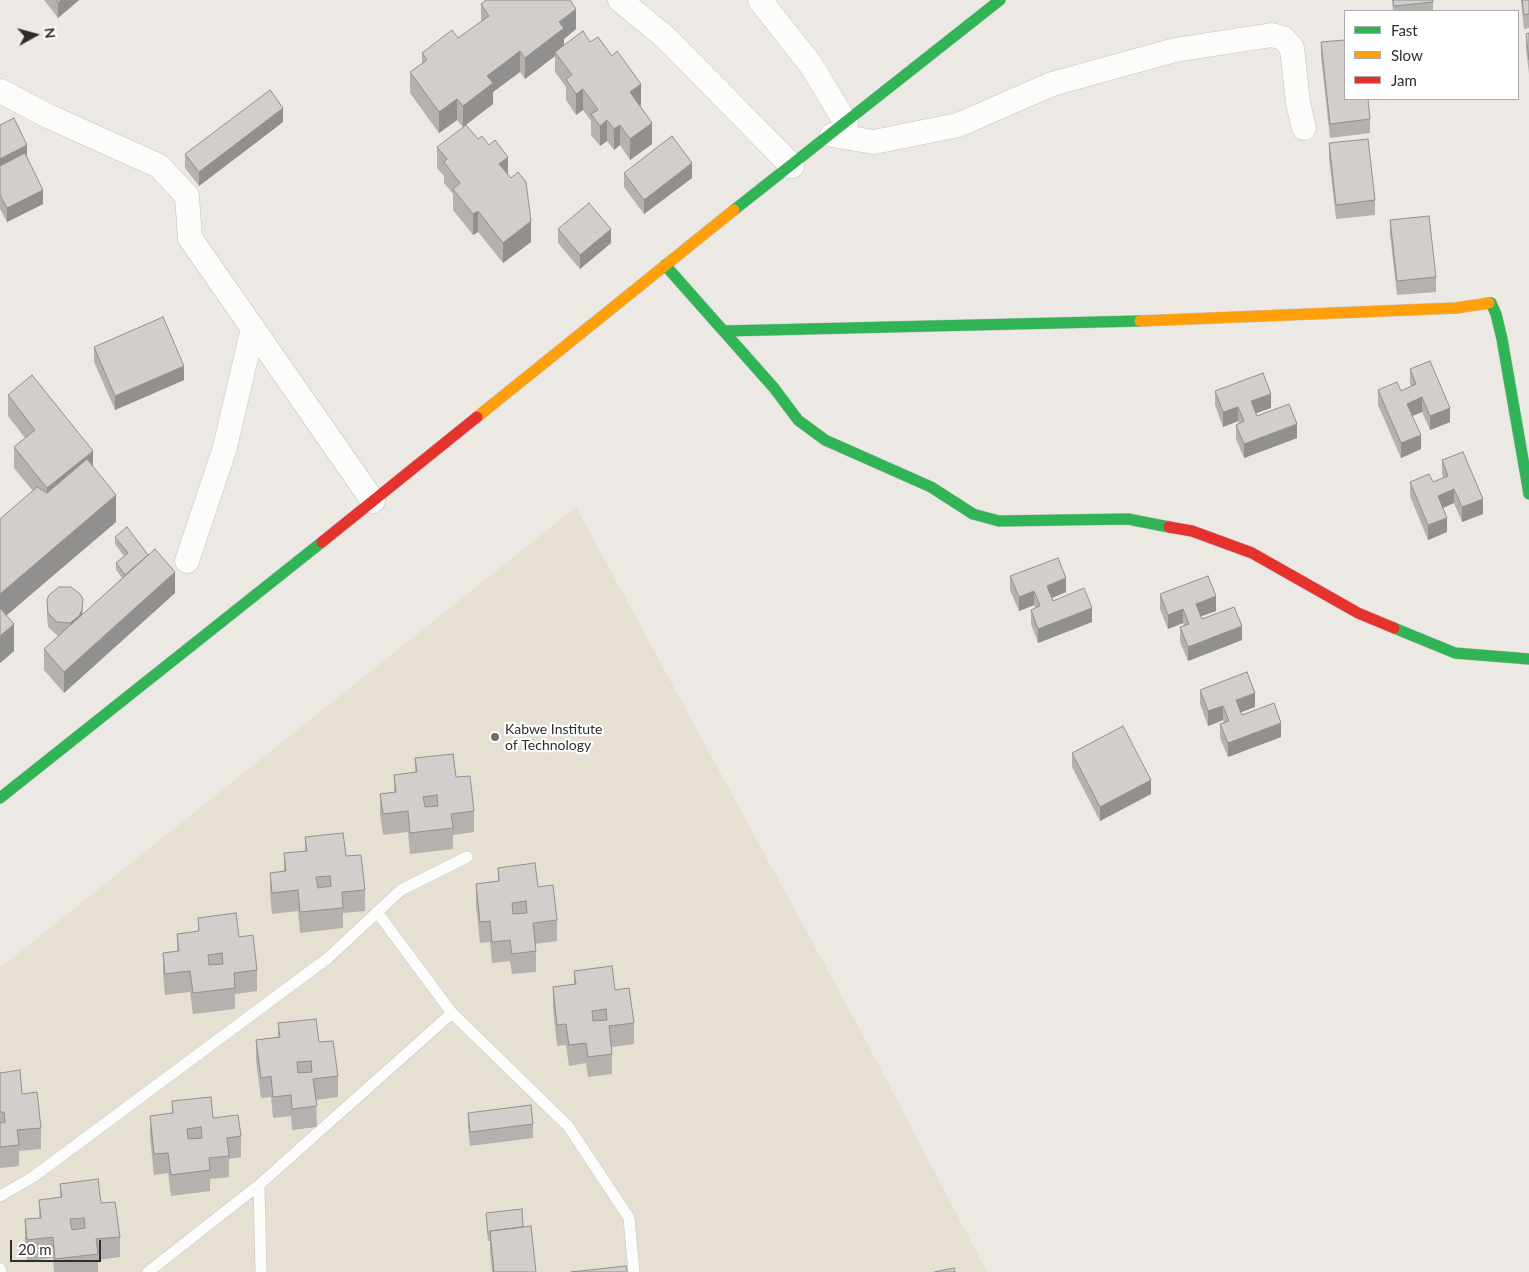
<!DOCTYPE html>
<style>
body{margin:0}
#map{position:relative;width:1529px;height:1272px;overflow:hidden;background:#ece8e4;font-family:Lato,sans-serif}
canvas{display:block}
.legend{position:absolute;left:1344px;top:10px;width:175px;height:90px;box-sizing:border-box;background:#fff;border:1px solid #ababab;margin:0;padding:6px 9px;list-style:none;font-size:15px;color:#2e2e2e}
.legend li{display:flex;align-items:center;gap:10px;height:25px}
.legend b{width:25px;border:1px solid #ababab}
.north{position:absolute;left:10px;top:10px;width:50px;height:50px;-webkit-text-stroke:4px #fff;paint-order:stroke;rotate:83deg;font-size:14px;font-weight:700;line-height:20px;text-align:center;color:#2e2e2e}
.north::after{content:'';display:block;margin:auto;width:18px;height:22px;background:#2e2e2e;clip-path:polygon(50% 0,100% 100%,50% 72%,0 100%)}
.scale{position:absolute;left:10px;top:1240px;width:91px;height:22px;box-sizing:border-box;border:2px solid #2e2e2e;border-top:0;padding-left:6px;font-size:15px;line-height:18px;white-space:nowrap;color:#2e2e2e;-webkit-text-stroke:4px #fff;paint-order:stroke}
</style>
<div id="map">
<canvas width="1529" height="1272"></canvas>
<ul class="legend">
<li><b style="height:6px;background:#30b455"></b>Fast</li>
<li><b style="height:6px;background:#ff9f0a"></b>Slow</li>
<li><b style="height:6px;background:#e5322d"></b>Jam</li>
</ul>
<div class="north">N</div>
<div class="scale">20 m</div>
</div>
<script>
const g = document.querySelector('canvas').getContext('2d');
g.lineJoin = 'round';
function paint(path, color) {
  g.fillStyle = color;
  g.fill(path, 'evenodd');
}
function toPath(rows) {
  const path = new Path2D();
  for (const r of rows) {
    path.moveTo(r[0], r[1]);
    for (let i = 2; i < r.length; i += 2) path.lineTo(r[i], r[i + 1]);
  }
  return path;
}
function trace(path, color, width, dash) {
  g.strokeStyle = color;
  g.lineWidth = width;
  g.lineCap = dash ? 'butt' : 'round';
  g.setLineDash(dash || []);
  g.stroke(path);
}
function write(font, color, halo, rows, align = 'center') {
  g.font = font + ' Lato,sans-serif';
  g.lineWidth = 4.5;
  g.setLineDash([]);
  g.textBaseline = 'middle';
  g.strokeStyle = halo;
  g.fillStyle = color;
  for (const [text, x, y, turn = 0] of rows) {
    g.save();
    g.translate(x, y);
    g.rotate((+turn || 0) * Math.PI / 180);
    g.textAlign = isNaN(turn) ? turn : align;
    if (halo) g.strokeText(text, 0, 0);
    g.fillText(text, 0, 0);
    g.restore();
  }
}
paint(toPath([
 [576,507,865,1039,987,1272,0,1272,0,968]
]), '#e6e0d3');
const lane = toPath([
 [377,912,452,1013,568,1126,629,1218,634,1272],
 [0,1196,33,1177,328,958,401,890,467,857],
 [0,1269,1,1272],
 [148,1272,259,1185],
 [261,1272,259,1185,452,1013]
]);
const street = toPath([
 [620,0,665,37,792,166],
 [760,0,811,65,846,123],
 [0,91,48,116,159,166,187,196,190,238,373,501],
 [832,135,874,142,958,125,1052,84,1175,50,1272,35,1283,38,1292,48,1298,103,1304,128],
 [187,561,224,451,253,328]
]);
const fast = toPath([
 [734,210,1000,0],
 [665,265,774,388,798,420,825,440,931,487,973,514,999,521,1128,519,1169,527],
 [1489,303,1491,303,1496,314,1502,339,1529,494],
 [724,331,1140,321],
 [1394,628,1455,653,1529,659],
 [0,798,322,542]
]);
const slow = toPath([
 [1140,321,1456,308,1489,303],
 [477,417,734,210]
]);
const jam = toPath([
 [1169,527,1192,531,1252,553,1358,613,1394,628],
 [322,542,477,417]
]);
trace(lane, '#c5c4c5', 12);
trace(street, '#c5c4c5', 25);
trace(fast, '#c5c4c5', 12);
trace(slow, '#c5c4c5', 12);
trace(jam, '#c5c4c5', 12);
trace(lane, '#fcfcfb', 11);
trace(street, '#fcfcfb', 24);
trace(fast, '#30b455', 11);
trace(slow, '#ff9f0a', 11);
trace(jam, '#e5322d', 11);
paint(toPath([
 [44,0,79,0,58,18],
 [1392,0,1433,0,1433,11,1393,11],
 [1521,0,1529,0,1529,28,1524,29],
 [481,4,576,29,564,39,564,45,590,42,641,105,640,106,652,144,630,160,620,145,614,150,607,141,600,146,591,135,591,121,583,110,576,115,566,100,566,87,555,72,555,56,525,79,520,72,493,92,493,104,463,127,457,120,439,133,410,93,410,72,422,64,422,53,458,38,481,22],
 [1529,33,1529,74,1526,48,1526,34],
 [1321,42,1370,119,1370,133,1330,138,1321,56],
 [283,122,199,186,185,168,185,154],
 [0,125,27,158,43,204,7,222,0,209],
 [1329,143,1375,200,1375,215,1336,219,1329,158],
 [437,147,508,174,531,242,503,263,478,232,473,235,453,210,453,194,444,183,444,176,437,168],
 [624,173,692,178,644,214,624,187],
 [1390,220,1436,277,1436,292,1397,295,1390,234],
 [558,229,611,243,580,269,558,243],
 [94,347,184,380,115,410,94,362],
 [1410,369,1450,422,1430,430,1422,412,1412,416,1421,449,1401,458,1378,405,1378,390,1401,391,1411,386,1410,384],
 [1215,391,1271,408,1256,413,1257,416,1297,438,1244,458,1236,439,1236,425,1239,423,1238,421,1223,427,1215,405],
 [8,395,93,466,116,522,6,615,14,651,0,663,0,519,33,491,14,468,14,447,25,438,8,416],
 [1442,460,1483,514,1462,522,1454,503,1443,508,1447,532,1428,540,1410,496,1410,482,1433,482,1443,478,1442,474],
 [115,537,175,593,64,693,44,670,44,649,58,636,48,627,47,615,47,600,83,614,122,578,116,570,116,563,124,556,115,544],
 [1010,576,1066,592,1052,598,1053,601,1092,622,1038,643,1031,624,1031,610,1035,608,1034,605,1019,611,1010,590],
 [1160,594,1216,611,1201,616,1202,619,1242,640,1188,661,1180,642,1180,627,1184,626,1183,623,1168,629,1160,609],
 [1200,690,1255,707,1241,712,1242,715,1281,737,1228,757,1220,738,1220,724,1224,722,1223,720,1208,726,1200,704],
 [1072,753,1151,794,1100,821,1072,767],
 [415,758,456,777,474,811,474,832,453,835,453,849,410,854,408,832,383,835,380,814,380,794,394,792,394,775,415,772],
 [305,837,346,856,365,890,365,911,343,913,343,928,300,933,298,911,272,914,270,893,270,873,284,871,284,853,305,851],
 [498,868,538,887,557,920,557,941,535,944,536,951,536,972,512,974,510,961,492,963,490,942,480,943,476,905,476,884,498,881],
 [198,918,239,937,257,970,257,991,235,994,235,1009,193,1014,190,992,165,995,163,974,163,953,177,951,177,934,198,931],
 [574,971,615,990,634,1023,634,1044,612,1047,612,1074,588,1077,586,1063,569,1066,566,1045,557,1046,553,1008,553,987,574,984],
 [278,1023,319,1042,338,1076,338,1097,316,1100,317,1127,292,1130,291,1116,273,1118,271,1097,261,1098,256,1060,256,1040,278,1037],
 [0,1073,22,1094,41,1128,41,1149,19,1151,19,1166,0,1168],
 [172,1101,213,1118,241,1136,241,1157,229,1159,229,1177,210,1179,210,1191,171,1196,168,1173,154,1175,150,1137,150,1116,172,1113],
 [468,1113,533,1124,533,1138,470,1146,468,1127],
 [60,1184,120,1237,120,1257,98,1260,98,1272,54,1272,53,1258,27,1261,25,1240,25,1219,39,1218,39,1200,60,1197],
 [486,1213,523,1227,536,1272,492,1272,490,1251,490,1241,488,1241]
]), '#b4b1af');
paint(toPath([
 [62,0,79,0,58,18,58,3],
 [576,9,576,29,564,39,564,49,555,52,555,56,525,79,525,58,559,22],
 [520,51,520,72,493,92,493,104,463,127,463,106,487,76],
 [641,84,641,105,630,113,630,92],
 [583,89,583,110,576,115,576,94],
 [457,99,457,120,439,133,439,112],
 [283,108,283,122,199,186,199,172],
 [607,120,607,141,600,146,600,126],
 [652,123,652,144,630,160,630,139],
 [620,125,620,145,614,150,614,129],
 [27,145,27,159,0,173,0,159],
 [508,157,508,177,499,164],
 [692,163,692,178,644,214,644,200],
 [43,190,43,204,7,222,7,208],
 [478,211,478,232,473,235,473,214],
 [531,221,531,242,503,263,503,243],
 [611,229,611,243,580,269,580,255],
 [184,366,184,380,115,410,115,396],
 [1271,394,1271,408,1251,415,1251,401],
 [1422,397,1422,412,1407,418,1407,404],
 [1238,407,1238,421,1223,427,1223,412],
 [1450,408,1450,422,1430,430,1430,416],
 [1297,424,1297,438,1244,458,1244,444],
 [1421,435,1421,449,1401,458,1401,443],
 [93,451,93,472,47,509,47,488],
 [1454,489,1454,503,1438,510,1438,496],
 [116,495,116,522,0,621,0,594],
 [1483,499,1483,514,1462,522,1462,507],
 [1447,518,1447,532,1428,540,1428,525],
 [175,572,175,593,64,693,64,672],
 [1066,578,1066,592,1047,600,1047,586],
 [1034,591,1034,605,1019,611,1019,597],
 [1216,596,1216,611,1196,618,1196,604],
 [83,599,82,624,70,637,70,623],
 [1092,608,1092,622,1038,643,1038,629],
 [1183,609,1183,623,1168,629,1168,615],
 [14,624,14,651,0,663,0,636],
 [1242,626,1242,640,1188,661,1188,647],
 [1255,693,1255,707,1236,714,1236,700],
 [1223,706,1223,720,1208,726,1208,711],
 [1281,723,1281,737,1228,757,1228,743],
 [1151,780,1151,794,1100,821,1100,807]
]), '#92908e');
const building = toPath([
 [56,0,62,0,58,3,56,0],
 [486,0,570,0,576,9,559,22,564,28,525,58,520,51,487,76,493,83,463,106,457,99,439,112,410,72,427,60,422,53,452,30,458,38,489,16,481,4,486,0],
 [1393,0,1433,0,1433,2,1394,6,1393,0],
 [1522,0,1529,0,1529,14,1524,15,1522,0],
 [583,31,590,42,598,37,612,56,617,51,641,84,630,92,652,123,630,139,620,125,614,129,607,120,600,126,591,114,598,110,583,89,576,94,566,79,572,75,555,52,583,31],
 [1529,33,1529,60,1526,34,1529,33],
 [1345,40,1345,99,1368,99,1370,119,1330,124,1321,42,1345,40],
 [270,90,283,108,199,172,185,154,270,90],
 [14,118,27,145,0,159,0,125,14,118],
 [466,125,478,139,482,136,489,145,495,140,508,157,499,164,511,178,518,172,526,182,531,221,503,243,478,211,473,214,453,189,460,183,444,162,447,159,437,147,466,125],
 [672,136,692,163,644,200,624,173,672,136],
 [1368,139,1375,200,1336,205,1329,143,1368,139],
 [25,153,43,190,7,208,0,195,0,166,25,153],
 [589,203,611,229,580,255,558,229,589,203],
 [1429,216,1436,277,1397,281,1390,220,1429,216],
 [163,317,184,366,115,396,94,347,163,317],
 [1430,361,1450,408,1430,416,1422,397,1407,404,1421,435,1401,443,1378,390,1397,382,1401,391,1416,384,1410,369,1430,361],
 [1263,373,1271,394,1251,401,1257,416,1289,404,1297,424,1244,444,1236,425,1244,421,1238,407,1223,412,1215,391,1263,373],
 [32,375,93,451,47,488,14,447,35,430,8,395,32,375],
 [1463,452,1483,499,1462,507,1454,489,1438,496,1447,518,1428,525,1410,482,1429,474,1433,482,1448,476,1442,460,1463,452],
 [87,459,116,495,0,594,0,519,37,487,47,493,87,459],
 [127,527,148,555,125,575,116,563,128,553,115,537,127,527],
 [155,549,175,572,64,672,44,649,155,549],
 [1058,558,1066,578,1047,586,1053,601,1084,588,1092,608,1038,629,1031,610,1040,606,1034,591,1019,597,1010,576,1058,558],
 [1208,576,1216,596,1196,604,1202,619,1234,607,1242,626,1188,647,1180,627,1189,624,1183,609,1168,615,1160,594,1208,576],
 [59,587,71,587,80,594,83,599,82,610,79,616,70,623,57,622,48,613,47,600,49,595,59,587],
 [0,608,14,624,0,636,0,608],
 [1247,672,1255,693,1236,700,1242,715,1274,703,1281,723,1228,743,1220,724,1229,721,1223,706,1208,711,1200,690,1247,672],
 [1123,726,1151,780,1100,807,1072,753,1123,726],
 [453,754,456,777,470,776,474,811,451,814,453,828,410,833,408,811,383,814,380,794,396,792,394,775,417,772,415,758,453,754],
 [437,795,438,806,425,807,423,797,437,795],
 [343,833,346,856,361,855,365,890,342,892,343,908,300,912,298,890,272,893,270,873,286,871,284,853,307,851,305,837,343,833],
 [330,876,331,886,318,888,316,877,330,876],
 [535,863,538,887,553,885,557,920,533,923,536,951,512,954,510,940,492,942,490,921,480,922,476,884,499,881,498,868,535,863],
 [526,901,527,913,513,914,512,903,526,901],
 [236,913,239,937,253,935,257,970,234,973,235,988,193,993,190,971,165,974,163,953,179,951,177,934,199,931,198,918,236,913],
 [222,953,223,964,209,965,208,955,222,953],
 [612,966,615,990,629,988,634,1023,609,1026,612,1054,588,1057,586,1043,569,1045,566,1024,557,1025,553,987,576,984,574,971,612,966],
 [606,1009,607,1020,593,1021,592,1011,606,1009],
 [316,1019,319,1042,333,1041,338,1076,313,1079,317,1106,292,1109,291,1095,273,1097,271,1076,261,1078,256,1040,280,1037,278,1023,316,1019],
 [311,1061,312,1072,298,1073,297,1062,311,1061],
 [20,1070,22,1094,37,1092,41,1128,17,1130,19,1145,0,1147,0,1123,5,1122,4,1112,0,1112,0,1073,20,1070],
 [211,1097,213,1118,238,1115,241,1136,227,1138,229,1156,209,1158,210,1170,171,1175,168,1153,154,1154,150,1116,173,1113,172,1101,211,1097],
 [201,1127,202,1138,188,1139,187,1129,201,1127],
 [531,1105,533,1124,470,1132,468,1113,531,1105],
 [98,1179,101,1203,115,1202,120,1237,96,1239,98,1254,55,1259,53,1237,27,1240,25,1219,41,1218,39,1200,62,1197,60,1184,98,1179],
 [84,1218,85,1228,72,1230,70,1219,84,1218],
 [522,1209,523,1227,490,1231,490,1233,488,1234,486,1213,522,1209],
 [531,1226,536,1272,494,1272,490,1231,531,1226],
 [626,1266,627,1272,571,1272,626,1266],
 [954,1268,955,1272,934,1272,954,1268]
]);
paint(building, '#d1cecb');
trace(building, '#92908e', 1);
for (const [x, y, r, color] of [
 [495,737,5,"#706f6e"]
]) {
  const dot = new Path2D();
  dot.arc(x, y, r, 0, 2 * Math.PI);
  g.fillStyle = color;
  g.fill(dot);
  trace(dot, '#fff', 2);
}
write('14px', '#2e2e2e', '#fff', [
 ["Kabwe Institute",505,729],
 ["of Technology",505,745]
], 'left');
</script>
